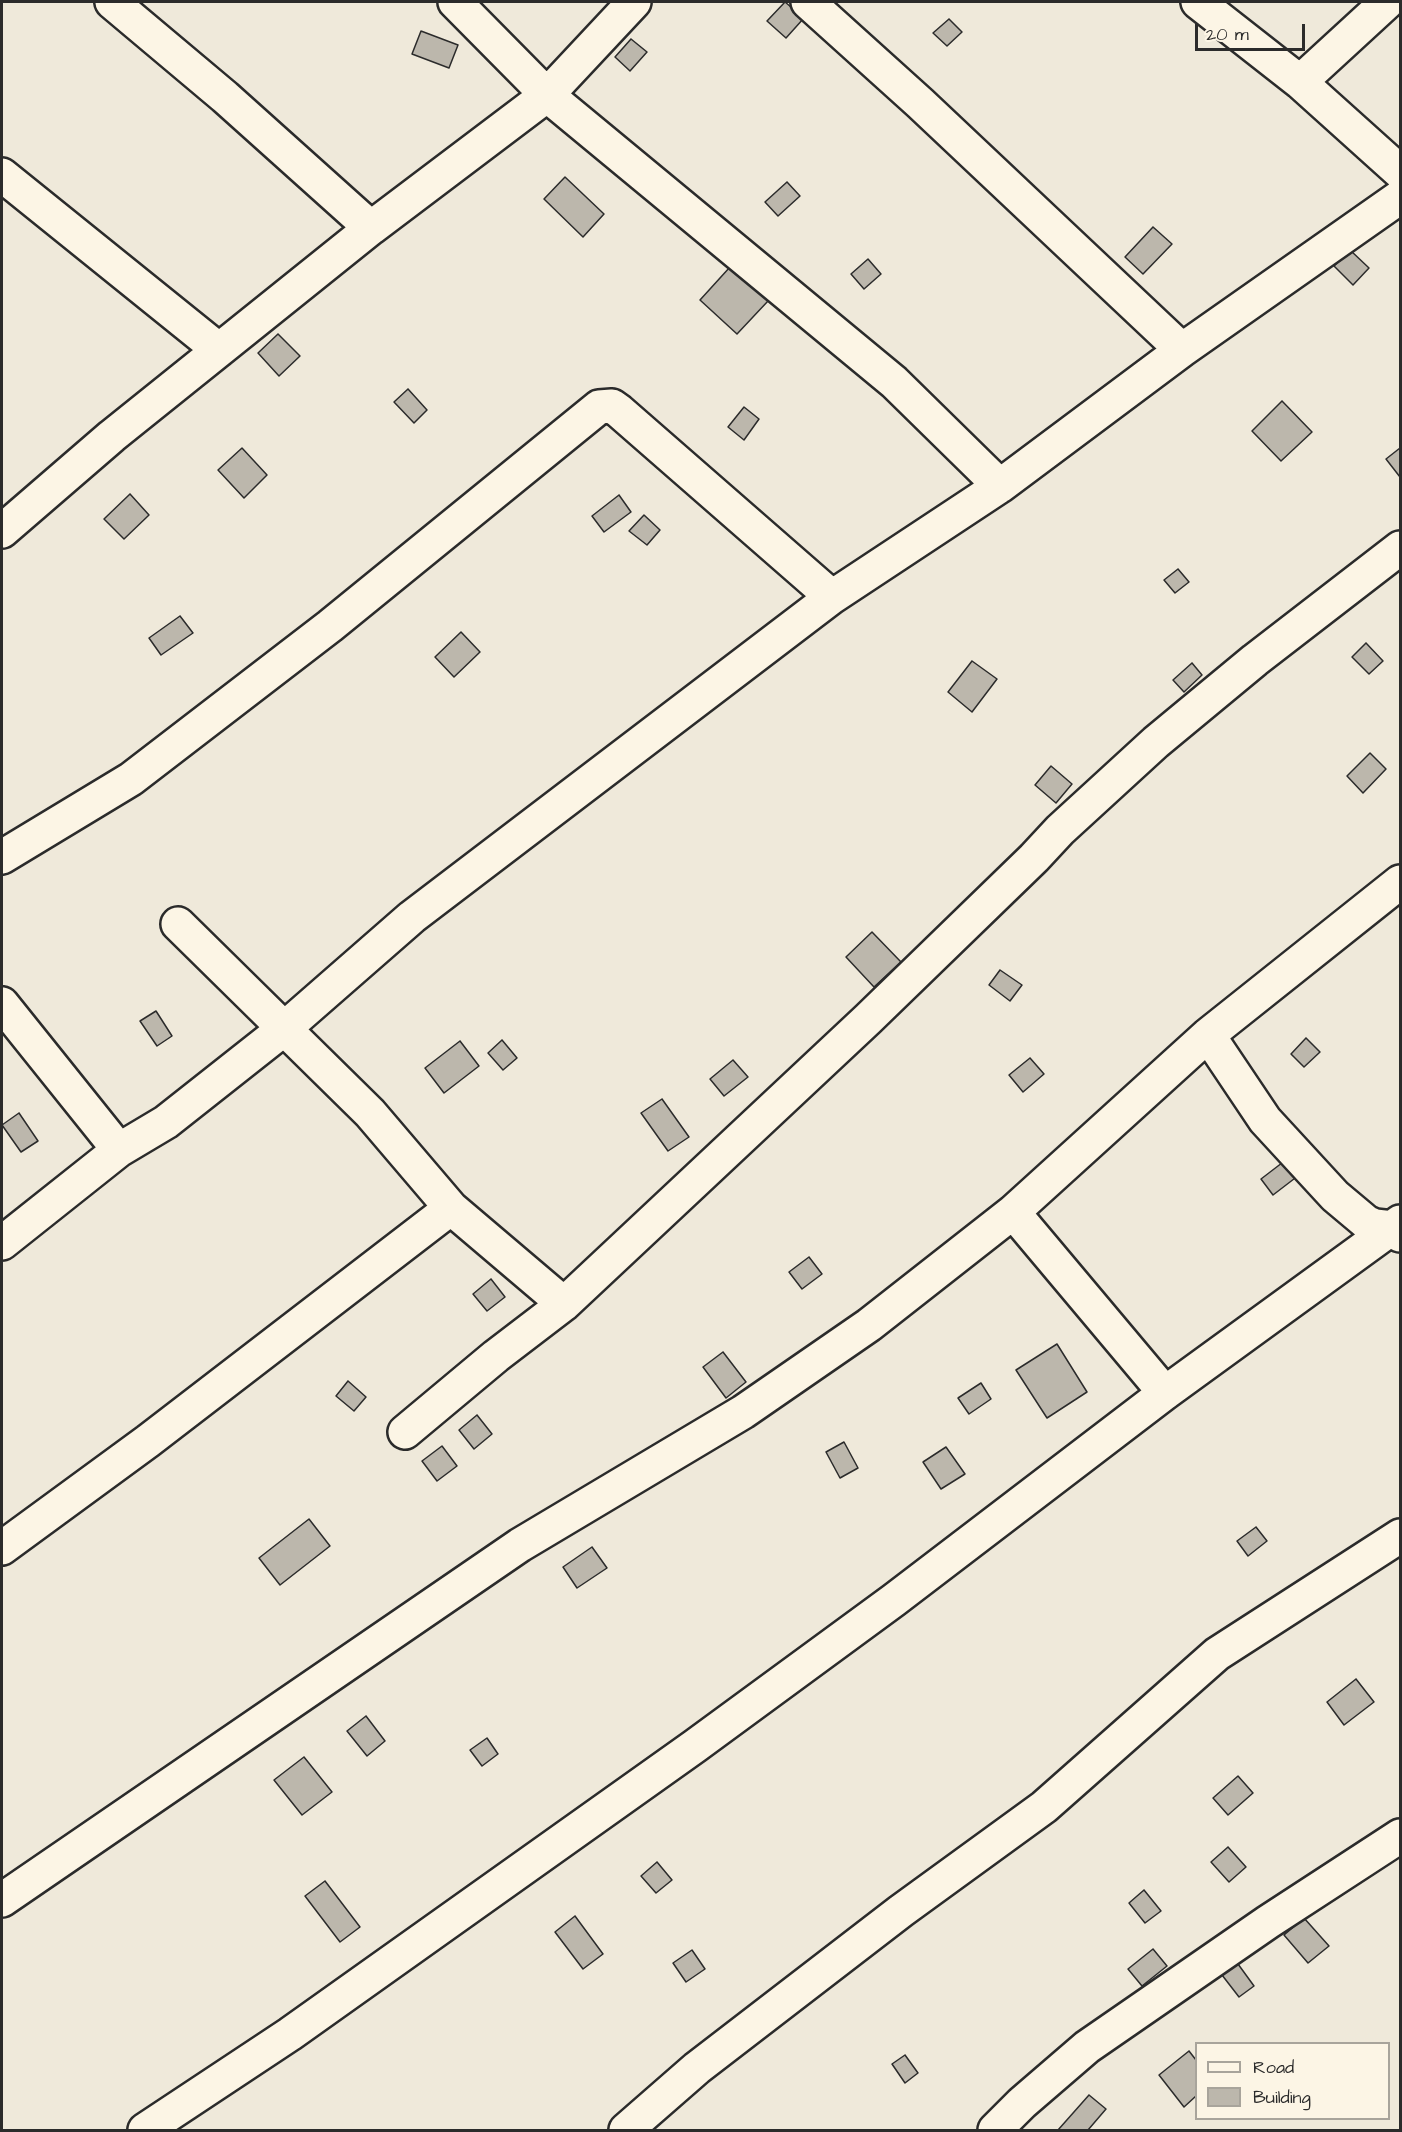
<!DOCTYPE html>
<style>
body{margin:0}
#map{position:relative;width:1402px;height:2132px;overflow:hidden;background:#efe9da;font-family:"Architects Daughter",sans-serif}
canvas{display:block}
.frame{position:absolute;inset:0;border:3px solid #2b2b2b;pointer-events:none}
.legend{position:absolute;left:1195px;top:2042px;width:195px;height:78px;box-sizing:border-box;background:#fcf5e5;border:2px solid #a8a49b;margin:0;padding:8px 10px;list-style:none;font-size:18px;color:#2b2b2b}
.legend li{display:flex;align-items:center;gap:12px;height:30px}
.legend b{width:30px;border:2px solid #a8a49b}
.scale{position:absolute;left:1195px;top:24px;width:110px;height:27px;box-sizing:border-box;border:3px solid #2b2b2b;border-top:0;padding-left:8px;font-size:18px;line-height:21px;white-space:nowrap;color:#2b2b2b;-webkit-text-stroke:4px #fcf5e5;paint-order:stroke}
</style>
<div id="map">
<canvas width="1402" height="2132"></canvas>
<div class="frame"></div>
<ul class="legend">
<li><b style="height:8px;background:#fcf5e5"></b>Road</li>
<li><b style="height:16px;background:#bcb7ac"></b>Building</li>
</ul>
<div class="scale">20 m</div>
</div>
<script>
const g = document.querySelector('canvas').getContext('2d');
g.lineJoin = 'round';
function paint(path, color) {
  g.fillStyle = color;
  g.fill(path, 'evenodd');
}
function toPath(rows) {
  const path = new Path2D();
  for (const r of rows) {
    path.moveTo(r[0], r[1]);
    for (let i = 2; i < r.length; i += 2) path.lineTo(r[i], r[i + 1]);
  }
  return path;
}
function trace(path, color, width, dash) {
  g.strokeStyle = color;
  g.lineWidth = width;
  g.lineCap = dash ? 'butt' : 'round';
  g.setLineDash(dash || []);
  g.stroke(path);
}
const building = toPath([
 [785,2,804,18,786,38,767,21,785,2],
 [949,19,962,32,947,46,933,33,949,19],
 [421,31,458,45,449,68,412,54,421,31],
 [631,39,647,52,630,71,615,57,631,39],
 [565,177,604,214,583,237,544,199,565,177],
 [787,182,800,196,778,216,765,202,787,182],
 [1153,227,1172,244,1143,274,1125,257,1153,227],
 [1350,250,1369,268,1353,285,1334,266,1350,250],
 [868,259,881,274,864,289,851,274,868,259],
 [730,267,768,301,737,334,700,300,730,267],
 [278,334,300,356,279,376,258,353,278,334],
 [408,389,427,410,414,423,394,402,408,389],
 [1282,401,1312,432,1281,461,1252,431,1282,401],
 [744,407,759,419,744,440,728,427,744,407],
 [242,448,267,475,244,498,218,470,242,448],
 [1400,448,1400,477,1386,459,1400,448],
 [130,494,149,515,124,539,104,519,130,494],
 [619,495,631,512,604,532,592,516,619,495],
 [644,515,660,530,647,545,629,531,644,515],
 [1178,569,1189,582,1175,593,1164,580,1178,569],
 [180,616,193,633,161,655,149,638,180,616],
 [461,632,480,652,454,677,435,657,461,632],
 [1366,643,1383,661,1369,674,1352,657,1366,643],
 [972,661,997,679,972,712,948,692,972,661],
 [1192,663,1202,675,1184,692,1173,680,1192,663],
 [1370,753,1386,769,1363,793,1347,776,1370,753],
 [1051,766,1072,784,1056,803,1035,785,1051,766],
 [872,932,901,962,874,987,846,957,872,932],
 [1000,970,1022,985,1010,1001,989,985,1000,970],
 [156,1011,172,1036,157,1046,140,1021,156,1011],
 [1306,1038,1320,1052,1304,1067,1291,1054,1306,1038],
 [502,1040,517,1058,503,1070,488,1053,502,1040],
 [460,1041,479,1066,444,1093,425,1068,460,1041],
 [1030,1058,1044,1074,1023,1092,1009,1075,1030,1058],
 [733,1060,748,1077,724,1096,710,1079,733,1060],
 [662,1099,689,1137,668,1151,641,1113,662,1099],
 [19,1113,38,1141,21,1152,2,1125,19,1113],
 [1291,1156,1303,1172,1273,1195,1261,1179,1291,1156],
 [809,1257,822,1274,802,1289,789,1272,809,1257],
 [491,1279,505,1297,487,1311,473,1294,491,1279],
 [1057,1344,1087,1392,1047,1418,1016,1370,1057,1344],
 [723,1352,746,1382,726,1398,703,1367,723,1352],
 [348,1381,366,1397,354,1411,336,1396,348,1381],
 [981,1383,991,1399,969,1414,958,1398,981,1383],
 [477,1415,492,1434,474,1449,459,1430,477,1415],
 [844,1442,858,1468,840,1478,826,1452,844,1442],
 [442,1446,457,1466,437,1481,422,1461,442,1446],
 [946,1447,965,1474,941,1489,923,1462,946,1447],
 [309,1519,330,1546,280,1585,259,1558,309,1519],
 [1256,1527,1267,1541,1248,1556,1237,1541,1256,1527],
 [592,1547,607,1568,577,1588,563,1567,592,1547],
 [1356,1679,1374,1702,1344,1725,1327,1702,1356,1679],
 [366,1716,385,1741,367,1756,347,1731,366,1716],
 [487,1738,498,1754,482,1766,470,1750,487,1738],
 [304,1757,332,1792,302,1815,274,1780,304,1757],
 [1238,1776,1253,1793,1228,1815,1213,1798,1238,1776],
 [1228,1847,1246,1867,1229,1882,1211,1862,1228,1847],
 [657,1862,672,1880,656,1893,641,1876,657,1862],
 [325,1881,360,1927,340,1942,305,1896,325,1881],
 [1144,1890,1161,1911,1145,1923,1129,1903,1144,1890],
 [575,1916,603,1954,583,1969,555,1932,575,1916],
 [1304,1918,1329,1946,1308,1963,1284,1935,1304,1918],
 [1153,1949,1167,1966,1142,1986,1128,1969,1153,1949],
 [692,1950,705,1969,686,1982,673,1963,692,1950],
 [1238,1964,1254,1986,1239,1997,1222,1975,1238,1964],
 [1189,2051,1196,2060,1196,2096,1184,2107,1159,2075,1189,2051],
 [905,2055,918,2073,905,2083,892,2064,905,2055],
 [1089,2095,1106,2109,1088,2130,1058,2130,1089,2095]
]);
paint(building, '#bcb7ac');
trace(building, '#2b2b2b', 1.5);
const minor = toPath([
 [112,2,225,97,371,228],
 [455,2,547,95,894,382,1000,486],
 [808,2,920,103,1182,350],
 [1198,2,1300,82,1400,172],
 [1300,82,1387,2],
 [2,175,219,350],
 [2,531,112,436,371,228,547,95,634,2],
 [2,857,131,779,330,626,599,407,612,406,619,411,832,597],
 [178,924,370,1113,451,1208,564,1304],
 [2,1004,119,1150],
 [1208,1035,1265,1120,1335,1196,1366,1222,1375,1226,1393,1228,1400,1235],
 [1013,1212,1165,1393],
 [2,1243,119,1150,166,1122,285,1028,412,917,832,597,1000,486,1182,350,1400,197],
 [405,1432,496,1356,564,1304,868,1019,1034,858,1060,830,1156,742,1255,660,1400,548],
 [2,1548,148,1441,451,1208],
 [2,1900,520,1545,743,1412,869,1325,1013,1212,1208,1035,1400,882],
 [145,2130,290,2034,695,1746,894,1600,1165,1393,1400,1222],
 [626,2130,697,2068,901,1911,1044,1807,1217,1654,1400,1536],
 [995,2130,1022,2103,1087,2047,1268,1922,1400,1836]
]);
trace(minor, '#2b2b2b', 38);
trace(minor, '#fcf5e5', 33);
</script>
